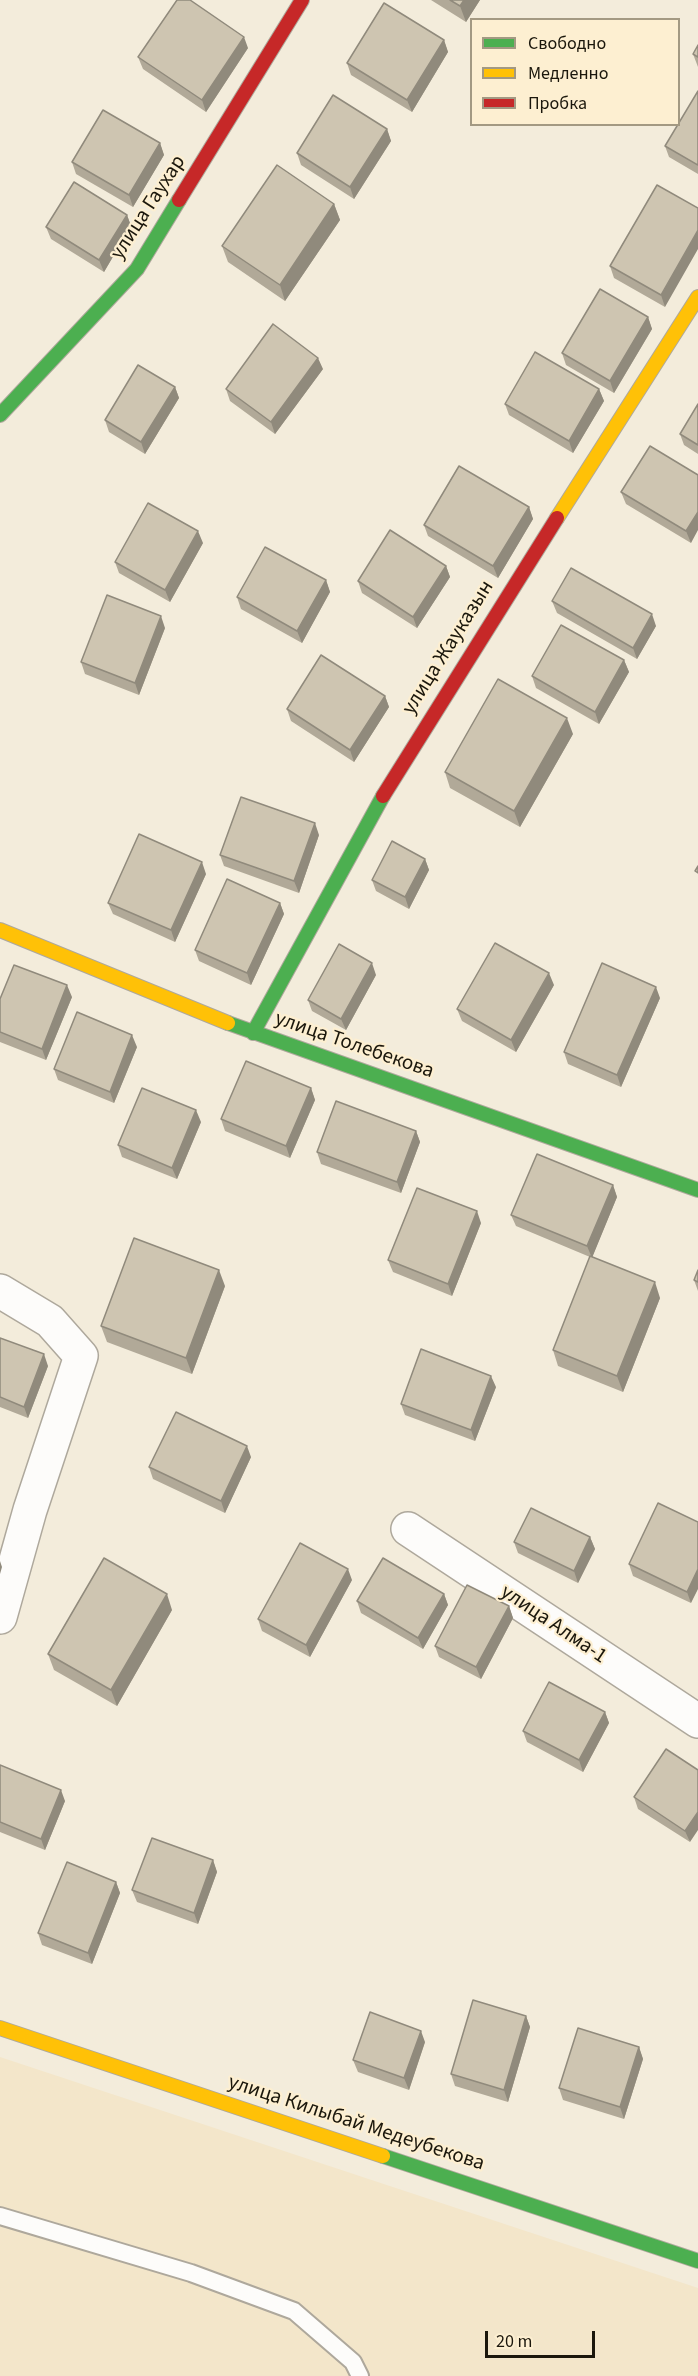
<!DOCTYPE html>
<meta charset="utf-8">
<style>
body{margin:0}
#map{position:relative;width:698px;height:2376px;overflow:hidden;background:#f3ecdb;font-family:"Source Sans 3",sans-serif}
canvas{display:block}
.legend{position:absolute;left:470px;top:18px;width:210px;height:108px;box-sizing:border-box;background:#fdefd1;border:2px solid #a39982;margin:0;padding:8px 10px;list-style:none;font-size:18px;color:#1b170c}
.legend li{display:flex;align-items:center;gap:12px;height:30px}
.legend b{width:30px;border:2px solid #a39982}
.scale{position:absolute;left:485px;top:2331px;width:110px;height:27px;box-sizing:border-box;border:3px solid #1b170c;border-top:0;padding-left:8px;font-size:18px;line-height:21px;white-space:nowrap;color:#1b170c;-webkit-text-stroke:4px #fdefd1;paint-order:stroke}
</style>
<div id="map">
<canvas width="698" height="2376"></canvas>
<ul class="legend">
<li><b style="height:8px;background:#4caf50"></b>Свободно</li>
<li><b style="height:8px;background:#ffc107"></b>Медленно</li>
<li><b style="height:8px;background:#c62828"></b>Пробка</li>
</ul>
<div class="scale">20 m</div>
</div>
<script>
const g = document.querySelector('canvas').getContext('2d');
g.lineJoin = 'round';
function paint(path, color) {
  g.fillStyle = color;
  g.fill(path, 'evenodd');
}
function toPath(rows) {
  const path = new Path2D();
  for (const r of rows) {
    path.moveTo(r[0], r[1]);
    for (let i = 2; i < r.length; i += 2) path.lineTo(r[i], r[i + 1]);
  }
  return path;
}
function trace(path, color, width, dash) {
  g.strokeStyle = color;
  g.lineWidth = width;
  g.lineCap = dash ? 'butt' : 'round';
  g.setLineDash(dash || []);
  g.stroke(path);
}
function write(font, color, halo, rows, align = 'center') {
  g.font = font + ' "Source Sans 3",sans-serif';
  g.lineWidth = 4.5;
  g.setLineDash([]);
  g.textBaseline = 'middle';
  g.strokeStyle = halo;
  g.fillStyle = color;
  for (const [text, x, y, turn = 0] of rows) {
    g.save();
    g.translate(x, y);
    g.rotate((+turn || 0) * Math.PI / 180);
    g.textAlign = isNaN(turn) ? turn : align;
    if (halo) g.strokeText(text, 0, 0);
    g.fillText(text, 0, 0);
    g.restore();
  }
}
paint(toPath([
 [0,2057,698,2288,698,2376,0,2376]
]), '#f3e6ca');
const lane = toPath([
 [0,2216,191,2273,294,2311,353,2362,360,2376]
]);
const street = toPath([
 [0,1291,50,1321,81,1356,30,1510,0,1617],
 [408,1529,698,1721]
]);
const fast = toPath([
 [0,415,137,269,179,200],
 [228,1023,698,1190],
 [253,1033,383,796],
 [383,2156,698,2261]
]);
const slow = toPath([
 [557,518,698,297],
 [0,930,228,1023],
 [0,2028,383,2156]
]);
const jam = toPath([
 [179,200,302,0],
 [383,796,557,518]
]);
trace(lane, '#aea89c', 20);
trace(street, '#aea89c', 36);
trace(fast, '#aea89c', 16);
trace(slow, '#aea89c', 16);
trace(jam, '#aea89c', 16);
trace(lane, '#fdfcfa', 16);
trace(street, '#fdfcfa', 33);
trace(fast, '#4caf50', 14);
trace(slow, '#ffc107', 14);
trace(jam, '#c62828', 14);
paint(toPath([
 [431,0,480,0,466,22],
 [444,40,448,52,412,112,351,75,347,63],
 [698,45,698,67,693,54],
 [248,48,206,112,143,69,138,57],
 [698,91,698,174,669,157,665,146],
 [387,129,391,141,354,199,301,165,297,153],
 [160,143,164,155,133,207,76,174,72,162],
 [657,185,665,307,614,278,610,266],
 [334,204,340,220,285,301,228,262,222,246],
 [127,215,131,226,104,272,51,239,46,227],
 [648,317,652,329,614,393,566,365,562,353],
 [323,369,275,434,230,401,226,389],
 [175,387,179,398,145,454,109,432,105,420],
 [599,389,604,401,573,453,509,415,505,404],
 [698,404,698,454,684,445,680,434],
 [698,475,691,543,626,504,621,492],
 [529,507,533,519,498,578,428,536,424,525],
 [203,543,170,602,119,573,115,562],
 [446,566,450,577,417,628,362,593,358,581],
 [326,580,330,592,302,643,241,609,237,597],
 [552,601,656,626,637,659,557,613],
 [165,628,139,695,85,674,81,662],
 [624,660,629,672,599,724,536,688,532,676],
 [385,696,389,707,354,762,291,721,287,709],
 [573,734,520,827,450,788,445,772],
 [319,835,299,893,224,866,220,855],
 [425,859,429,870,409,909,376,891,372,880],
 [206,874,175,942,113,914,108,903],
 [280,903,284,914,251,985,199,961,195,950],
 [376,975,346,1030,312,1011,308,1000],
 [554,985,516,1052,462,1021,457,1009],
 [72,997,46,1060,0,1042,0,999],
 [660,998,621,1087,568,1064,564,1052],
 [137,1047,114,1103,58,1080,54,1069],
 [311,1088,315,1100,290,1158,225,1131,221,1119],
 [201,1122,177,1179,122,1157,118,1145],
 [416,1131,420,1142,401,1193,321,1164,317,1152],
 [613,1185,617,1197,592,1257,660,1298,623,1392,558,1366,553,1350,590,1257,516,1226,511,1215],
 [481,1223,452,1296,393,1272,388,1260],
 [698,1270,698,1291,694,1280],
 [225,1286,192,1374,107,1342,101,1326],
 [0,1338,48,1366,28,1418,0,1407],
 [496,1387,475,1441,405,1415,401,1404],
 [251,1457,225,1513,153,1479,149,1467],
 [698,1522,691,1603,633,1576,629,1564],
 [590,1537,595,1549,578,1583,518,1553,514,1542],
 [352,1580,310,1657,262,1631,258,1619],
 [444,1594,448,1605,423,1649,361,1613,357,1601],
 [509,1606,513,1618,481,1679,439,1657,435,1646],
 [172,1610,117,1706,54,1670,48,1654],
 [605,1712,609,1723,583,1772,527,1742,523,1731],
 [666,1749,690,1842,638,1809,634,1797],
 [0,1765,65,1801,45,1850,0,1832],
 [213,1860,217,1872,198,1924,137,1902,132,1890],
 [116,1882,120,1893,92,1964,42,1945,38,1933],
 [526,2016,530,2027,508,2102,455,2086,451,2074],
 [425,2042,409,2090,358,2072,353,2060],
 [639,2047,643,2059,624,2119,563,2100,559,2088]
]), '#b1a998');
paint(toPath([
 [464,0,480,0,466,22,460,6],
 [244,37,248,48,206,112,202,100],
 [444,40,448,52,412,112,407,100],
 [387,129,391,141,354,199,350,187],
 [160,143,164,155,133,207,129,195],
 [334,204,340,220,285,301,280,285],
 [127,215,131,226,104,272,99,260],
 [698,230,698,249,665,307,661,295],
 [648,317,652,329,614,393,610,381],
 [318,358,323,369,275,434,271,422],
 [175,387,179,398,145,454,141,442],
 [599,389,604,401,573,453,569,441],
 [529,507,533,519,498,578,493,566],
 [698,512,698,530,691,543,686,531],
 [198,531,203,543,170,602,165,590],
 [446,566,450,577,417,628,413,617],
 [326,580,330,592,302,643,297,631],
 [652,614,656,626,637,659,633,648],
 [161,616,165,628,139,695,135,683],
 [624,660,629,672,599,724,595,712],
 [385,696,389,707,354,762,350,750],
 [567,718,573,734,520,827,514,811],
 [315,823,319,835,299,893,294,881],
 [425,859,429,870,409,909,405,897],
 [202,862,206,874,175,942,171,930],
 [280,903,284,914,251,985,247,973],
 [372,963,376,975,346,1030,341,1019],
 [549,973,554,985,516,1052,511,1040],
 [67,985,72,997,46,1060,42,1049],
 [656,987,660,998,621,1087,617,1075],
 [132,1035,137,1047,114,1103,110,1092],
 [311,1088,315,1100,290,1158,286,1146],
 [196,1110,201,1122,177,1179,172,1168],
 [416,1131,420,1142,401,1193,397,1182],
 [613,1185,617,1197,592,1258,587,1246],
 [477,1211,481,1223,452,1296,448,1284],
 [219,1270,225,1286,192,1374,186,1358],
 [655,1282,660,1298,623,1392,617,1376],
 [44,1354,48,1366,28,1418,24,1407],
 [491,1376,496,1387,475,1441,471,1430],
 [247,1446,251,1457,225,1513,221,1501],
 [590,1537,595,1549,578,1583,574,1571],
 [0,1561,2,1567,0,1574],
 [348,1569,352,1580,310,1657,306,1645],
 [698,1569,698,1589,691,1603,687,1592],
 [167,1594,172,1610,117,1706,111,1690],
 [444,1594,448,1605,423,1649,418,1638],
 [509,1606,513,1618,481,1679,476,1667],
 [605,1712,609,1723,583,1772,579,1760],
 [61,1790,65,1801,45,1850,41,1839],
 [698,1812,698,1830,690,1842,685,1831],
 [213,1860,217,1872,198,1924,194,1913],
 [116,1882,120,1893,92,1964,88,1953],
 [526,2016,530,2027,508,2102,504,2090],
 [421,2031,425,2042,409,2090,404,2078],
 [639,2047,643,2059,624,2119,620,2107]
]), '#908a7c');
const building = toPath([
 [177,0,190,0,244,37,202,100,138,57,177,0],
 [450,0,464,0,460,6,450,0],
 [384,3,444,40,407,100,347,63,384,3],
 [698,45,698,57,693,54,698,45],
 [698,91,698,165,665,146,698,91],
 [333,95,387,129,350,187,297,153,333,95],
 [103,110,160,143,129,195,72,162,103,110],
 [277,165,334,204,280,285,222,246,277,165],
 [74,182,127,215,99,260,46,227,74,182],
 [657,185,698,208,698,230,661,295,610,266,657,185],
 [600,289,648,317,610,381,562,353,600,289],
 [273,324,318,358,271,422,226,389,273,324],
 [535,352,599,389,569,441,505,404,535,352],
 [138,365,175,387,141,442,105,420,138,365],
 [698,404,698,445,680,434,698,404],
 [650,446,698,475,698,512,686,531,621,492,650,446],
 [459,466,529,507,493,566,424,525,459,466],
 [148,503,198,531,165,590,115,562,148,503],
 [390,530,446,566,413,617,358,581,390,530],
 [265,547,326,580,297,631,237,597,265,547],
 [571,568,652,614,633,648,552,601,571,568],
 [107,595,161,616,135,683,81,662,107,595],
 [561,625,624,660,595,712,532,676,561,625],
 [321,655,385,696,350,750,287,709,321,655],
 [498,679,567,718,514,811,445,772,498,679],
 [241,797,315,823,294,881,220,855,241,797],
 [139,834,202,862,171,930,108,903,139,834],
 [392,841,425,859,405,897,372,880,392,841],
 [698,866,698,873,695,871,698,866],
 [227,879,280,903,247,973,195,950,227,879],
 [495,943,549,973,511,1040,457,1009,495,943],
 [339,944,372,963,341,1019,308,1000,339,944],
 [602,963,656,987,617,1075,564,1052,602,963],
 [14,965,67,985,42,1049,0,1032,0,999,14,965],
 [77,1012,132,1035,110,1092,54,1069,77,1012],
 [246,1061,311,1088,286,1146,221,1119,246,1061],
 [142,1088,196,1110,172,1168,118,1145,142,1088],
 [336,1101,416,1131,397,1182,317,1152,336,1101],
 [537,1154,613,1185,587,1246,511,1215,537,1154],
 [417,1188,477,1211,448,1284,388,1260,417,1188],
 [134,1238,219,1270,186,1358,101,1326,134,1238],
 [590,1256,655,1282,617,1376,553,1350,590,1256],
 [698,1270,698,1282,694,1280,698,1270],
 [0,1338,44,1354,24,1407,0,1397,0,1338],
 [421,1349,491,1376,471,1430,401,1404,421,1349],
 [176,1412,247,1446,221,1501,149,1467,176,1412],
 [658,1503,698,1522,698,1569,687,1592,629,1564,658,1503],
 [531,1508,590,1537,574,1571,514,1542,531,1508],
 [300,1543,348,1569,306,1645,258,1619,300,1543],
 [104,1558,167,1594,111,1690,48,1654,104,1558],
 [383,1558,444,1594,418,1638,357,1601,383,1558],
 [467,1585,509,1606,476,1667,435,1646,467,1585],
 [549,1682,605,1712,579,1760,523,1731,549,1682],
 [666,1749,698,1770,698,1812,685,1831,634,1797,666,1749],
 [0,1765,61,1790,41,1839,0,1822,0,1765],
 [152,1838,213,1860,194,1913,132,1890,152,1838],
 [67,1862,116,1882,88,1953,38,1933,67,1862],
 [473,2000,526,2016,504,2090,451,2074,473,2000],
 [370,2012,421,2031,404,2078,353,2060,370,2012],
 [578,2028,639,2047,620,2107,559,2088,578,2028]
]);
paint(building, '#cec5b1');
trace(building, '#908a7c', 1.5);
write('21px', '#1b170c', '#fdefd1', [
 ["улица Гаухар",149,208,-57],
 ["улица Жауказын",449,648,-58],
 ["улица Толебекова",354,1046,19],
 ["улица Алма-1",553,1625,34],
 ["улица Килыбай Медеубекова",356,2124,18]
]);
</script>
